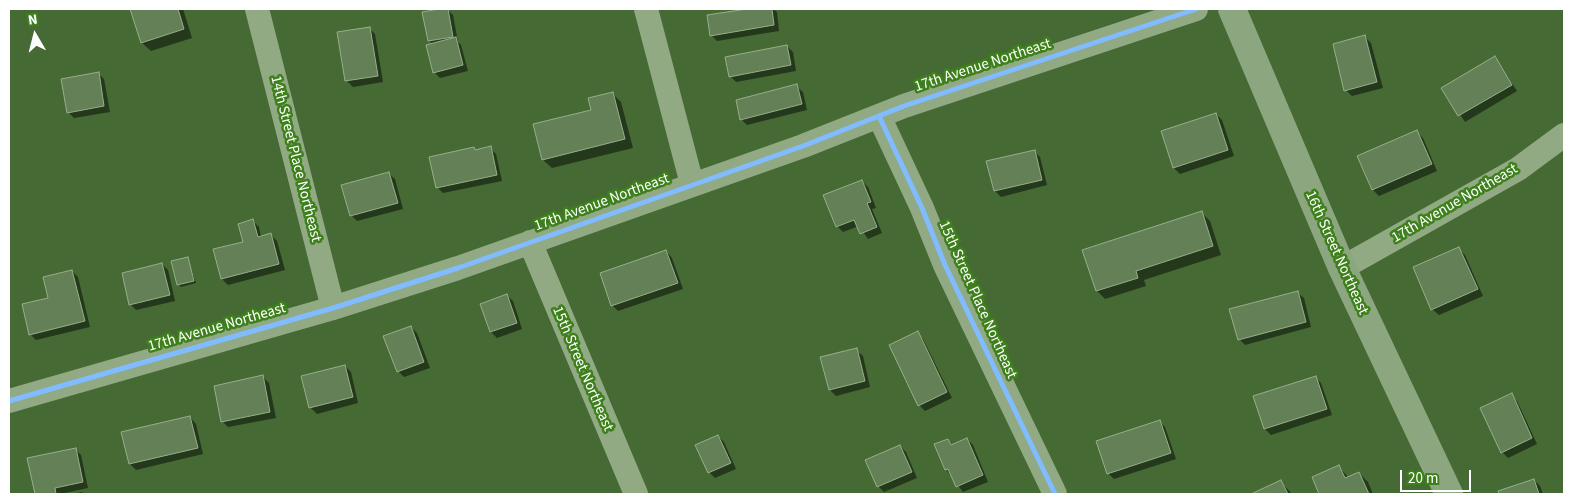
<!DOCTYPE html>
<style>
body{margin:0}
#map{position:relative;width:1573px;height:503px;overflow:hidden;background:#456a33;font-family:"Source Sans 3",sans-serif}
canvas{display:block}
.frame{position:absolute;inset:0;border:10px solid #fff;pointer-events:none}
.north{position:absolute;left:10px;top:10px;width:50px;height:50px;-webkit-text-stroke:4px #3e801c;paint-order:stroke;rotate:352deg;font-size:14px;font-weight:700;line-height:20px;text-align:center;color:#fff}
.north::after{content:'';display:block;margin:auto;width:18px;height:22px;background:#fff;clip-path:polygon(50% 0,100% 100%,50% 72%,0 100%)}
.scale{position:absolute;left:1400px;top:470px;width:71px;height:22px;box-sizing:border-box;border:2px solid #fff;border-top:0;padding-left:6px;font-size:15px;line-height:18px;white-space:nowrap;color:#fff;-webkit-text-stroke:4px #3e801c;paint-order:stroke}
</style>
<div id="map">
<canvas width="1573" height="503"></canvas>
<div class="frame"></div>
<div class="north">N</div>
<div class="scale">20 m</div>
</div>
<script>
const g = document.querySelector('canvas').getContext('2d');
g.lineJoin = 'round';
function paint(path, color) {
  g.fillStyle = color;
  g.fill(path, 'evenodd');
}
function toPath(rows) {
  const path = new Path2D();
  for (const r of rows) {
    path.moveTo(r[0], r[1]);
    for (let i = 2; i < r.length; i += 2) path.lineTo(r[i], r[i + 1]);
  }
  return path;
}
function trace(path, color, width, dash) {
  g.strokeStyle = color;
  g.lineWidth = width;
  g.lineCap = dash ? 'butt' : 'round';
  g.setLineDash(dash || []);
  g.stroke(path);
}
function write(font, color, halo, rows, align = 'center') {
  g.font = font + ' "Source Sans 3",sans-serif';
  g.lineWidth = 5;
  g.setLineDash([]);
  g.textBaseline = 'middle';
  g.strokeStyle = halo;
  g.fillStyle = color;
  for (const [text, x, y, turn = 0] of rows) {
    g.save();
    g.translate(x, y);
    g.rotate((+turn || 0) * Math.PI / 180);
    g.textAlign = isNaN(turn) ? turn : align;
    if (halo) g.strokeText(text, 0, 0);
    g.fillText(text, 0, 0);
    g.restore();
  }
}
paint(toPath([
 [131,9,183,9,192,38,151,51,142,43],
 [447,9,453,15,458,42,461,45,468,71,440,78,434,72,433,45,429,40,424,13],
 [755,9,773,9,777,12,779,31,717,41,711,35,708,16],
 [369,28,375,34,383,82,353,87,347,81],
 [1365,37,1371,43,1383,88,1352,96,1346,90],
 [787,46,793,52,796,71,736,82,730,76],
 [1495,58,1517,91,1465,122,1443,88],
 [98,73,104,79,110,112,74,118,68,112],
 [796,86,803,92,807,110,747,125,741,119],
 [612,93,621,102,633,148,552,168,543,160],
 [1216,114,1222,120,1234,156,1180,174,1174,168,1163,132],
 [1417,132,1423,138,1437,171,1379,196,1373,190],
 [474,148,476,151,490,148,496,154,502,181,443,193,437,187],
 [1034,151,1040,157,1047,185,1001,197,995,191],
 [388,173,395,179,403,209,357,221,351,215],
 [862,181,868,187,876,208,872,209,882,233,868,239,859,226,843,232,837,226],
 [1201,212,1210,221,1221,255,1144,280,1146,286,1105,299,1097,291],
 [253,221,259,227,261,237,271,235,277,241,285,270,228,285,222,279,244,243],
 [1459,249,1465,255,1483,296,1439,315,1432,309],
 [666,251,672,258,683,289,618,311,612,305],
 [187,258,196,283,181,287,178,284],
 [162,264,168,270,175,301,136,310,130,304],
 [72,271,78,277,90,327,36,340,30,334,49,299],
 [1297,292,1304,298,1311,327,1245,345,1239,339],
 [506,295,513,301,522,329,497,338,491,332],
 [411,327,417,333,430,368,404,377,398,371],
 [917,333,923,339,952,398,925,411,919,405],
 [856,350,863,356,870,387,836,396,830,390],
 [345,366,351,372,358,403,317,414,311,408],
 [263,377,269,383,276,418,228,427,222,421],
 [1315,377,1321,383,1332,415,1271,435,1265,429,1254,397],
 [1511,395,1517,401,1537,444,1508,458,1502,452],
 [190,417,196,424,203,454,136,470,130,464,123,433],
 [1159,421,1165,427,1176,459,1114,479,1108,473],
 [718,436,724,442,736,469,715,478,709,472],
 [967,439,973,445,988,482,963,492,946,469,947,440,953,445],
 [900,446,906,452,917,478,884,492,878,486],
 [75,449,81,455,88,488,60,494,36,494,29,459],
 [1339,467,1349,478,1359,473,1368,482,1373,494,1321,494,1313,478],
 [1534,480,1540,486,1543,494,1500,494,1499,492],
 [1281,482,1292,494,1254,494],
 [82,492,85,494,73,494]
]), '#0007');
const building = toPath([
 [130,9,178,9,184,29,141,43,130,9],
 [440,9,448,9,453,37,428,41,422,12,440,9],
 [747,9,772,9,774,25,710,36,707,15,747,9],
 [370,27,378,76,345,81,337,32,370,27],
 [1365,35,1377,82,1344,91,1333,44,1365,35],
 [456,37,463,65,433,73,426,45,456,37],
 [787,45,791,65,729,77,725,57,787,45],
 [1495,56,1512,85,1458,116,1441,88,1495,56],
 [99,72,104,106,67,113,61,79,99,72],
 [797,84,802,104,740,120,736,100,797,84],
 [613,92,625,139,542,160,533,124,591,110,588,98,613,92],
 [1216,113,1228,150,1173,168,1161,131,1216,113],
 [1417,130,1432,164,1372,190,1357,156,1417,130],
 [491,146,497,175,436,188,429,157,474,147,475,150,491,146],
 [1035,150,1042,180,994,191,986,161,1035,150],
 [389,172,398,203,350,216,341,185,389,172],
 [862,180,871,202,867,203,877,227,860,234,854,220,836,227,823,195,862,180],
 [1202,211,1213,246,1136,271,1138,278,1096,291,1082,250,1202,211],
 [253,219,258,237,271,233,279,264,221,279,213,249,243,242,238,224,253,219],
 [1459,247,1478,289,1431,310,1413,267,1459,247],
 [666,250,678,283,611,306,600,273,666,250],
 [188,257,194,281,177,285,171,261,188,257],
 [162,263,170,295,129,305,122,273,162,263],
 [72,270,85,321,29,335,22,304,48,298,43,277,72,270],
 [1298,291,1306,322,1238,340,1229,309,1298,291],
 [507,294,517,323,490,332,480,304,507,294],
 [411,326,424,362,397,372,383,336,411,326],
 [918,331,947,392,918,406,889,345,918,331],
 [857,348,865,381,829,390,820,357,857,348],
 [345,365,353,397,309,408,301,376,345,365],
 [263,375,270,412,221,422,214,386,263,375],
 [1316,376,1327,409,1264,429,1253,396,1316,376],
 [1512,393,1532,438,1501,453,1480,408,1512,393],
 [190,416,198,448,129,464,121,432,190,416],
 [1160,420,1171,453,1107,474,1096,441,1160,420],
 [718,435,731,463,708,473,695,445,718,435],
 [967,438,983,475,956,487,948,469,945,470,934,444,948,439,951,445,967,438],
 [900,445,912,472,877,487,865,460,900,445],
 [76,448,83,482,55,488,56,494,35,494,27,458,76,448],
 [1339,465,1345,478,1359,472,1369,494,1319,494,1312,477,1339,465],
 [1534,479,1539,494,1499,494,1498,491,1534,479],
 [1281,480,1288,494,1251,494,1281,480]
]);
paint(building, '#648056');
trace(building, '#98ae8c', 1);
trace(toPath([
 [257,9,333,308],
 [646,9,692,184],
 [879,116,922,208,945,265,1055,494],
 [530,242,636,494],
 [1342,268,1518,169,1564,135],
 [9,401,333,308,458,268,803,146,904,106,1196,9]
]), '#91aa84', 24);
trace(toPath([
 [1232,9,1342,268,1449,494]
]), '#8ca67f', 28);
trace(toPath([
 [879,116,922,208,945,265,1055,494],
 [9,401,333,308,458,268,803,146,904,106,1196,9]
]), '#80bcff', 5);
write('15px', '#fff', '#3e801c', [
 ["17th Avenue Northeast",983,66,-18],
 ["14th Street Place Northeast",295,159,76],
 ["17th Avenue Northeast",602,203,-20],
 ["17th Avenue Northeast",1455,204,-30],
 ["16th Street Northeast",1336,253,66],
 ["15th Street Place Northeast",977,300,66],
 ["17th Avenue Northeast",217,328,-16],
 ["15th Street Northeast",582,369,67]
]);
</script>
